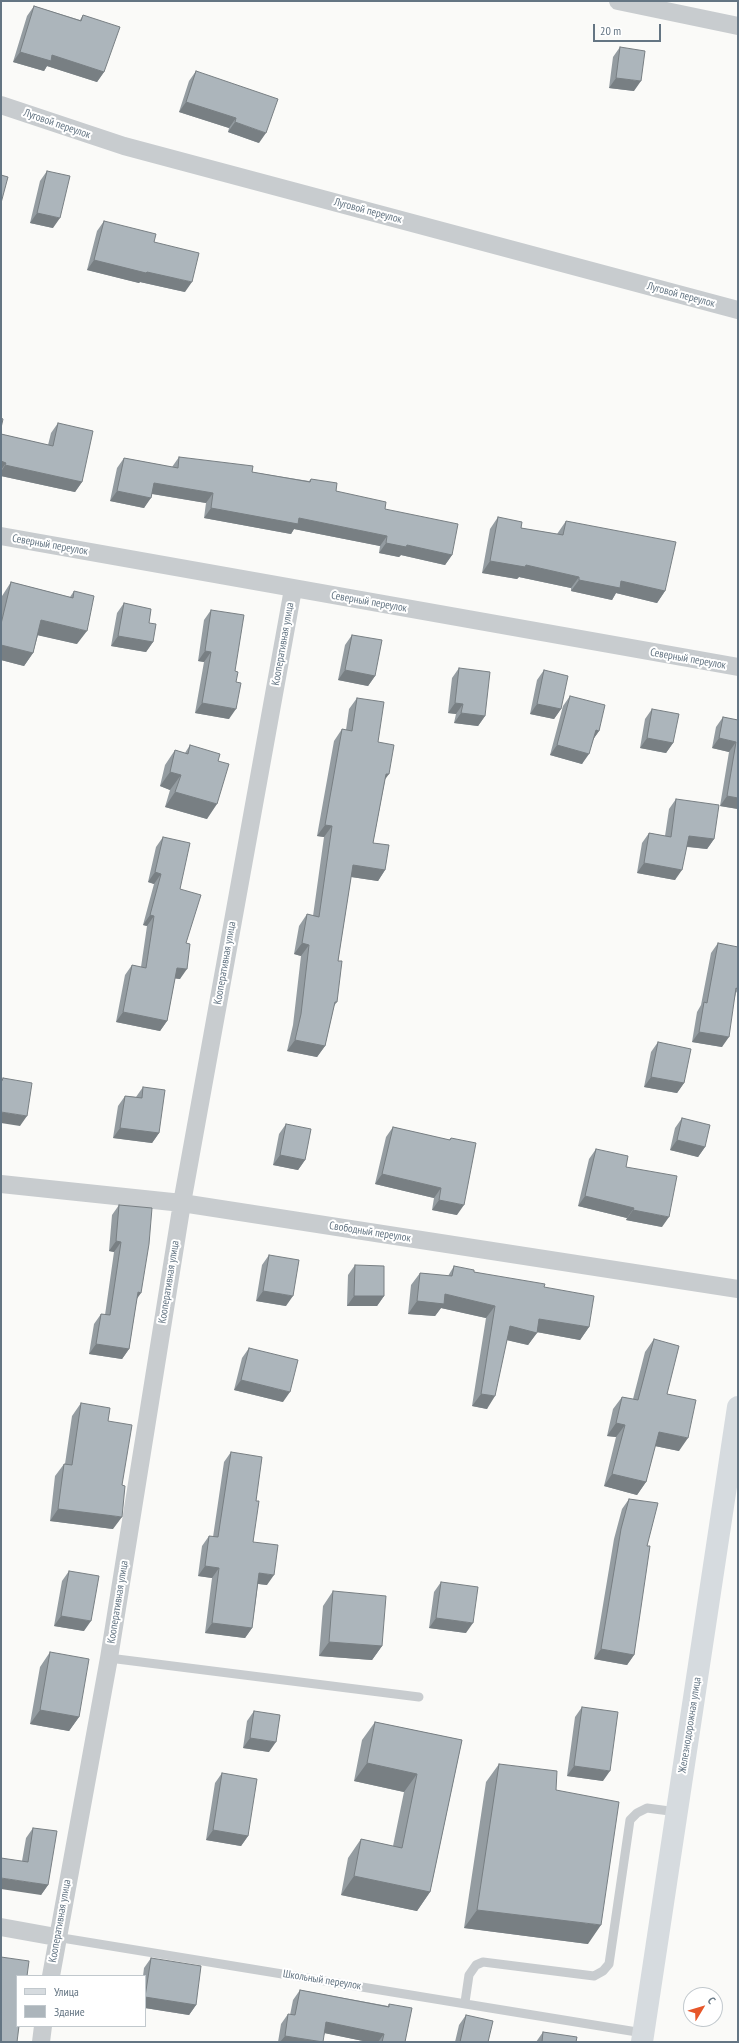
<!DOCTYPE html>
<meta charset="utf-8">
<style>
body{margin:0}
#map{position:relative;width:739px;height:2043px;overflow:hidden;background:#fafaf8;font-family:"PT Sans Narrow",sans-serif}
canvas{display:block}
.frame{position:absolute;inset:0;border:2px solid #647583;pointer-events:none}
.legend{position:absolute;left:16px;top:1975px;width:130px;height:52px;box-sizing:border-box;background:#fff;border:1px solid #c1c8cd;margin:0;padding:5px 7px;list-style:none;font-size:12px;color:#647583}
.legend li{display:flex;align-items:center;gap:8px;height:20px}
.legend b{width:20px;border:1px solid #c1c8cd}
.north{position:absolute;left:683px;top:1987px;width:40px;height:40px;box-sizing:border-box;background:#fff;border:1px solid #c1c8cd;border-radius:50%;rotate:52deg;font-size:11px;font-weight:700;line-height:16px;text-align:center;color:#647583}
.north::after{content:'';display:block;margin:auto;width:14px;height:18px;background:#e7572a;clip-path:polygon(50% 0,100% 100%,50% 72%,0 100%)}
.scale{position:absolute;left:593px;top:24px;width:68px;height:18px;box-sizing:border-box;border:2px solid #647583;border-top:0;padding-left:5px;font-size:12px;line-height:14px;white-space:nowrap;color:#647583;-webkit-text-stroke:3px #fff;paint-order:stroke}
</style>
<div id="map">
<canvas width="739" height="2043"></canvas>
<div class="frame"></div>
<ul class="legend">
<li><b style="height:5px;background:#d6dbdf"></b>Улица</li>
<li><b style="height:11px;background:#acb5bb"></b>Здание</li>
</ul>
<div class="north">С</div>
<div class="scale">20 m</div>
</div>
<script>
const g = document.querySelector('canvas').getContext('2d');
g.lineJoin = 'round';
function toPath(rows) {
  const path = new Path2D();
  for (const r of rows) {
    path.moveTo(r[0], r[1]);
    for (let i = 2; i < r.length; i += 2) path.lineTo(r[i], r[i + 1]);
  }
  return path;
}
function trace(path, color, width, dash) {
  g.strokeStyle = color;
  g.lineWidth = width;
  g.lineCap = dash ? 'butt' : 'round';
  g.setLineDash(dash || []);
  g.stroke(path);
}
function paint(path, color) {
  g.fillStyle = color;
  g.fill(path, 'evenodd');
}
function write(font, color, halo, rows, align = 'center') {
  g.font = font + ' "PT Sans Narrow",sans-serif';
  g.lineWidth = 4;
  g.setLineDash([]);
  g.textBaseline = 'middle';
  g.strokeStyle = halo;
  g.fillStyle = color;
  for (const [text, x, y, turn = 0] of rows) {
    g.save();
    g.translate(x, y);
    g.rotate((+turn || 0) * Math.PI / 180);
    g.textAlign = isNaN(turn) ? turn : align;
    if (halo) g.strokeText(text, 0, 0);
    g.fillText(text, 0, 0);
    g.restore();
  }
}
trace(toPath([
 [109,1658,419,1697],
 [56,1937,643,2033],
 [465,2002,469,1975,476,1965,483,1962,594,1976,603,1971,609,1964,630,1820,637,1813,647,1808,677,1812]
]), '#c8cccf', 9);
trace(toPath([
 [618,1,738,26],
 [1,105,124,146,738,310],
 [1,536,738,667],
 [1,1184,182,1203,738,1289],
 [1,1927,56,1937],
 [51,1976,109,1658,182,1203,293,589],
 [41,2042,43,2026]
]), '#c8cccf', 18);
trace(toPath([
 [642,2042,738,1407]
]), '#d6dbdf', 22);
paint(toPath([
 [34,6,80,20,83,15,104,72,97,82,47,66,44,71,13,62,27,16],
 [620,47,634,91,609,88,613,57],
 [196,71,259,143,228,132,229,128,179,112,189,81],
 [47,171,53,228,30,223,40,181],
 [104,221,154,242,185,292,140,282,139,283,87,270,97,231],
 [58,423,82,482,75,492,1,476,1,434,48,445,51,433],
 [179,457,252,472,309,481,311,479,336,491,385,509,452,555,445,565,401,555,399,557,379,553,380,546,294,529,291,534,204,518,206,503,152,494,144,508,110,501,117,468,124,458,172,467],
 [498,517,521,528,557,534,566,521,665,591,657,603,616,593,612,600,571,591,571,588,519,577,517,579,482,573,490,529],
 [11,582,70,597,74,591,77,644,38,635,33,653,24,666,1,660,1,600,2,596],
 [124,603,149,623,153,642,146,652,111,646,117,613],
 [211,610,235,671,236,682,229,719,195,713,204,662,198,661,204,620],
 [352,635,375,676,368,686,338,680,345,645],
 [459,668,485,716,478,726,454,723,456,714,448,713,452,678],
 [544,670,561,709,554,719,530,714,537,680],
 [570,696,599,731,594,738,582,764,550,755,563,706],
 [357,698,378,742,385,780,373,843,385,870,378,881,351,877,338,961,337,1002,334,1006,325,1046,317,1057,287,1051,293,1025,301,956,294,954,299,926,307,914,313,916,324,837,317,836,334,741,342,729,346,730,349,709],
 [652,709,673,743,666,753,640,748,645,719],
 [723,717,737,720,738,719,738,809,720,806,729,752,712,748,716,727],
 [190,745,218,761,207,819,165,807,170,790,160,786,165,765,175,750,185,753],
 [676,799,714,839,707,849,687,847,675,880,637,873,642,843,649,833,665,836,669,809],
 [163,837,180,889,186,943,180,979,175,978,167,1021,160,1031,116,1022,125,975,132,965,141,967,147,926,143,925,154,884,148,882,156,847],
 [718,943,738,990,736,993,722,1047,692,1042,697,1012,701,1005,711,953],
 [658,1042,684,1083,677,1093,644,1087,651,1052],
 [143,1087,159,1133,152,1143,113,1138,118,1106,125,1096,136,1097],
 [682,1118,705,1147,698,1157,670,1150,675,1128],
 [286,1124,305,1160,298,1170,273,1165,279,1134],
 [393,1127,449,1140,451,1138,457,1215,432,1210,434,1198,375,1184,386,1137],
 [596,1149,626,1167,662,1227,626,1220,627,1218,578,1206,589,1159],
 [119,1205,137,1298,129,1349,122,1359,89,1354,94,1324,101,1314,105,1315,114,1252,109,1251,112,1215],
 [269,1255,286,1306,256,1301,262,1265],
 [355,1265,384,1296,377,1306,347,1306,348,1275],
 [454,1266,474,1272,544,1287,589,1327,580,1340,537,1332,528,1345,507,1340,487,1409,472,1406,486,1318,441,1308,435,1316,408,1314,411,1285,420,1273,448,1276],
 [654,1339,667,1394,679,1451,655,1446,646,1482,637,1495,604,1486,616,1437,607,1436,613,1409,622,1397,633,1399,645,1352],
 [249,1348,283,1402,234,1390,242,1358],
 [81,1403,108,1421,113,1529,50,1521,55,1476,64,1464,65,1464,72,1416],
 [231,1452,256,1501,253,1542,267,1585,258,1584,252,1628,245,1638,205,1633,212,1578,198,1576,202,1546,209,1536,213,1537,224,1462],
 [629,1499,647,1546,634,1655,627,1665,594,1659,614,1539,622,1509],
 [69,1571,84,1631,54,1626,62,1581],
 [441,1582,466,1633,429,1628,434,1592],
 [333,1591,382,1646,372,1660,319,1656,323,1606],
 [50,1652,79,1717,69,1731,30,1724,40,1667],
 [582,1707,603,1781,567,1776,575,1717],
 [254,1711,269,1752,243,1748,247,1721],
 [375,1722,462,1740,430,1892,417,1911,341,1895,348,1858,361,1839,393,1846,404,1792,354,1781,362,1740],
 [499,1764,556,1790,588,1944,464,1928,486,1782],
 [222,1773,248,1836,241,1846,206,1840,215,1783],
 [33,1828,48,1885,41,1895,22,1861,26,1838],
 [151,1958,196,2005,189,2015,145,2008,145,1976,143,1976,144,1968],
 [300,1990,388,2006,389,2004,405,2042,368,2042,325,2033,321,2042,278,2042,281,2024,288,2014,290,2015,293,2000],
 [466,2015,488,2042,455,2042,459,2025],
 [543,2032,576,2042,536,2042]
]), '#949ca1');
paint(toPath([
 [20,52,52,55,104,72,97,82,47,66,44,71,13,62],
 [616,78,641,81,634,91,609,88],
 [186,102,236,118,229,128,179,112],
 [235,122,266,133,259,143,228,132],
 [37,213,60,218,53,228,30,223],
 [94,260,192,282,185,292,140,282,139,283,87,270],
 [1,461,6,463,1,470],
 [5,465,82,482,75,492,1,476,1,472],
 [154,483,213,493,206,503,147,493],
 [117,491,151,498,144,508,110,501],
 [211,508,299,518,387,536,380,546,294,529,291,534,204,518],
 [386,543,407,545,452,555,445,565,401,555,399,557,379,553],
 [490,561,526,565,579,577,571,588,519,577,517,579,482,573],
 [579,580,621,581,665,591,657,603,616,593,612,600,571,591],
 [41,620,87,631,77,644,32,634],
 [118,636,153,642,146,652,111,646],
 [1,645,33,653,24,666,1,660],
 [205,651,211,652,204,662,198,661],
 [345,670,375,676,368,686,338,680],
 [202,703,236,709,229,719,195,713],
 [455,703,463,704,456,714,448,713],
 [537,704,561,709,554,719,530,714],
 [461,713,485,716,478,726,454,723],
 [596,730,599,731,592,741],
 [647,738,673,743,666,753,640,748],
 [719,738,736,742,729,752,712,748],
 [557,745,589,754,582,764,550,755],
 [170,772,181,775,170,790,160,786],
 [386,774,389,774,381,785],
 [175,792,217,804,207,819,165,807],
 [727,796,738,798,738,809,720,806],
 [325,825,332,826,324,837,317,836],
 [689,836,714,839,707,849,682,846],
 [644,863,682,870,675,880,637,873],
 [353,865,385,870,378,881,345,876],
 [155,872,161,874,154,884,148,882],
 [150,915,154,916,147,926,143,925],
 [302,943,309,945,301,956,294,954],
 [177,968,187,969,180,979,170,978],
 [123,1012,167,1021,160,1031,116,1022],
 [699,1032,729,1037,722,1047,692,1042],
 [295,1040,325,1046,317,1057,287,1051],
 [651,1077,684,1083,677,1093,644,1087],
 [1,1112,27,1116,20,1126,1,1123],
 [120,1128,159,1133,152,1143,113,1138],
 [677,1140,705,1147,698,1157,670,1150],
 [280,1155,305,1160,298,1170,273,1165],
 [382,1174,441,1188,434,1198,375,1184],
 [585,1196,634,1208,627,1218,578,1206],
 [439,1200,464,1205,457,1215,432,1210],
 [633,1210,669,1217,662,1227,626,1220],
 [116,1241,121,1242,114,1252,109,1251],
 [263,1291,293,1296,286,1306,256,1301],
 [138,1292,141,1293,134,1303],
 [445,1294,495,1306,486,1318,441,1308,435,1316,408,1314,417,1301],
 [354,1296,384,1296,377,1306,347,1306],
 [539,1319,589,1327,580,1340,531,1331,537,1333,528,1345,502,1339,510,1326],
 [96,1344,129,1349,122,1359,89,1354],
 [241,1380,290,1392,283,1402,234,1390],
 [481,1394,495,1396,487,1409,472,1406],
 [616,1423,625,1425,616,1437,607,1436],
 [659,1432,688,1438,679,1451,650,1445],
 [612,1474,646,1482,637,1495,604,1486],
 [58,1509,122,1517,113,1529,50,1521],
 [205,1566,219,1568,212,1578,198,1576],
 [259,1573,274,1575,267,1585,252,1583],
 [61,1616,91,1621,84,1631,54,1626],
 [436,1618,473,1623,466,1633,429,1628],
 [212,1623,252,1628,245,1638,205,1633],
 [329,1642,382,1646,372,1660,319,1656],
 [601,1649,634,1655,627,1665,594,1659],
 [40,1710,79,1717,69,1731,30,1724],
 [250,1738,276,1742,269,1752,243,1748],
 [367,1763,417,1774,404,1792,354,1781],
 [574,1766,610,1771,603,1781,567,1776],
 [213,1830,248,1836,241,1846,206,1840],
 [354,1876,430,1892,417,1911,341,1895],
 [1,1878,48,1885,41,1895,1,1889],
 [477,1910,601,1925,588,1944,464,1928],
 [145,1997,196,2005,189,2015,145,2008],
 [326,2022,384,2034,378,2042,368,2042,319,2032],
 [285,2036,321,2042,280,2042]
]), '#787f83');
const building = toPath([
 [34,6,81,21,83,15,120,27,104,72,52,55,51,61,20,52,34,6],
 [620,47,645,51,641,81,616,78,620,47],
 [196,71,278,99,266,133,235,122,236,118,186,102,196,71],
 [47,171,70,176,60,218,37,213,47,171],
 [1,175,8,177,1,203,1,175],
 [104,221,156,234,154,242,199,253,192,282,147,272,146,273,94,260,104,221],
 [1,418,3,419,1,428,1,418],
 [58,423,93,431,82,482,5,465,6,463,1,461,1,434,53,446,58,423],
 [179,457,253,466,252,472,310,482,311,479,337,483,336,491,386,502,385,509,458,524,452,555,407,545,406,547,386,543,387,536,299,518,298,524,211,508,213,493,154,483,151,498,117,491,124,458,178,468,179,457],
 [498,517,522,522,521,528,563,535,566,521,676,542,665,591,621,581,620,588,579,580,579,577,526,565,525,567,490,561,498,517],
 [11,582,73,598,74,591,94,596,87,631,41,620,33,653,1,645,1,624,11,582],
 [124,603,151,609,149,623,156,624,153,642,118,636,124,603],
 [211,610,244,615,235,671,238,672,236,682,241,683,236,709,202,703,211,652,205,651,211,610],
 [352,635,382,640,375,676,345,670,352,635],
 [459,668,490,672,485,716,461,713,463,704,455,703,459,668],
 [544,670,568,676,561,709,537,704,544,670],
 [570,696,605,705,599,731,596,730,589,754,557,745,570,696],
 [357,698,384,702,378,742,394,745,389,774,386,774,373,843,389,845,385,870,353,865,338,961,342,961,337,1002,335,1002,325,1046,295,1040,301,1014,309,945,302,943,307,914,319,917,332,826,325,825,342,729,352,731,357,698],
 [652,709,679,714,673,743,647,738,652,709],
 [723,717,738,720,738,798,727,796,736,742,719,738,723,717],
 [190,745,220,754,218,761,229,764,217,804,175,792,181,775,170,772,175,750,188,754,190,745],
 [676,799,719,805,714,839,689,836,682,870,644,863,649,833,671,837,676,799],
 [163,837,190,843,180,889,201,895,186,943,190,944,187,969,177,968,167,1021,123,1012,132,965,146,968,154,916,150,915,161,874,155,872,163,837],
 [718,943,738,947,738,989,736,988,729,1037,699,1032,704,1002,707,1003,718,943],
 [658,1042,691,1049,684,1083,651,1077,658,1042],
 [3,1078,32,1083,27,1116,1,1112,1,1081,2,1081,3,1078],
 [143,1087,165,1090,159,1133,120,1128,125,1096,142,1098,143,1087],
 [682,1118,710,1125,705,1147,677,1140,682,1118],
 [286,1124,311,1129,305,1160,280,1155,286,1124],
 [393,1127,450,1140,451,1138,476,1143,464,1205,439,1200,441,1188,382,1174,393,1127],
 [596,1149,628,1156,626,1167,677,1176,669,1217,633,1210,634,1208,585,1196,596,1149],
 [119,1205,152,1208,149,1244,141,1293,138,1292,129,1349,96,1344,101,1314,110,1315,121,1242,116,1241,119,1205],
 [269,1255,299,1260,293,1296,263,1291,269,1255],
 [355,1265,384,1266,384,1296,354,1296,355,1265],
 [454,1266,474,1270,474,1272,545,1284,544,1287,594,1296,589,1327,539,1319,537,1333,510,1326,495,1396,481,1394,495,1306,445,1294,444,1304,417,1301,420,1273,452,1276,454,1266],
 [654,1339,679,1346,667,1394,696,1400,688,1438,659,1432,646,1482,612,1474,625,1425,616,1423,622,1397,638,1400,654,1339],
 [249,1348,298,1360,290,1392,241,1380,249,1348],
 [81,1403,110,1408,108,1421,132,1425,122,1485,125,1486,122,1517,58,1509,64,1464,72,1465,81,1403],
 [231,1452,262,1457,256,1501,259,1501,253,1542,278,1545,274,1575,259,1573,252,1628,212,1623,219,1568,205,1566,209,1536,218,1537,231,1452],
 [629,1499,658,1503,647,1546,650,1546,634,1655,601,1649,621,1529,629,1499],
 [69,1571,99,1576,91,1621,61,1616,69,1571],
 [441,1582,478,1587,473,1623,436,1618,441,1582],
 [333,1591,386,1596,382,1646,329,1642,333,1591],
 [50,1652,89,1659,79,1717,40,1710,50,1652],
 [582,1707,618,1712,610,1771,574,1766,582,1707],
 [254,1711,280,1715,276,1742,250,1738,254,1711],
 [375,1722,462,1740,430,1892,354,1876,361,1839,402,1848,417,1774,367,1763,375,1722],
 [499,1764,557,1771,556,1790,619,1802,601,1925,477,1910,499,1764],
 [222,1773,257,1779,248,1836,213,1830,222,1773],
 [33,1828,57,1831,48,1885,1,1878,1,1858,28,1862,33,1828],
 [1,1957,29,1961,27,1976,17,1976,17,2026,19,2026,17,2042,1,2042,1,1957],
 [151,1958,201,1966,196,2005,145,1997,151,1958],
 [300,1990,389,2007,389,2004,412,2008,405,2042,382,2042,384,2034,326,2022,323,2042,285,2036,288,2014,295,2015,300,1990],
 [466,2015,493,2021,488,2042,460,2042,466,2015],
 [543,2032,577,2037,576,2042,542,2042,543,2032]
]);
paint(building, '#acb5bb');
trace(building, '#787f83', 1);
write('11px', '#647583', '#fff', [
 ["Луговой переулок",57,124,19],
 ["Луговой переулок",368,211,15],
 ["Луговой переулок",681,295,15],
 ["Северный переулок",50,545,10],
 ["Северный переулок",369,602,10],
 ["Кооперативная улица",283,644,-80],
 ["Северный переулок",688,659,10],
 ["Кооперативная улица",225,963,-80],
 ["Свободный переулок",370,1232,9],
 ["Кооперативная улица",169,1282,-81],
 ["Кооперативная улица",118,1602,-81],
 ["Железнодорожная улица",690,1725,-81],
 ["Кооперативная улица",60,1921,-80],
 ["Школьный переулок",322,1980,9]
]);
</script>
